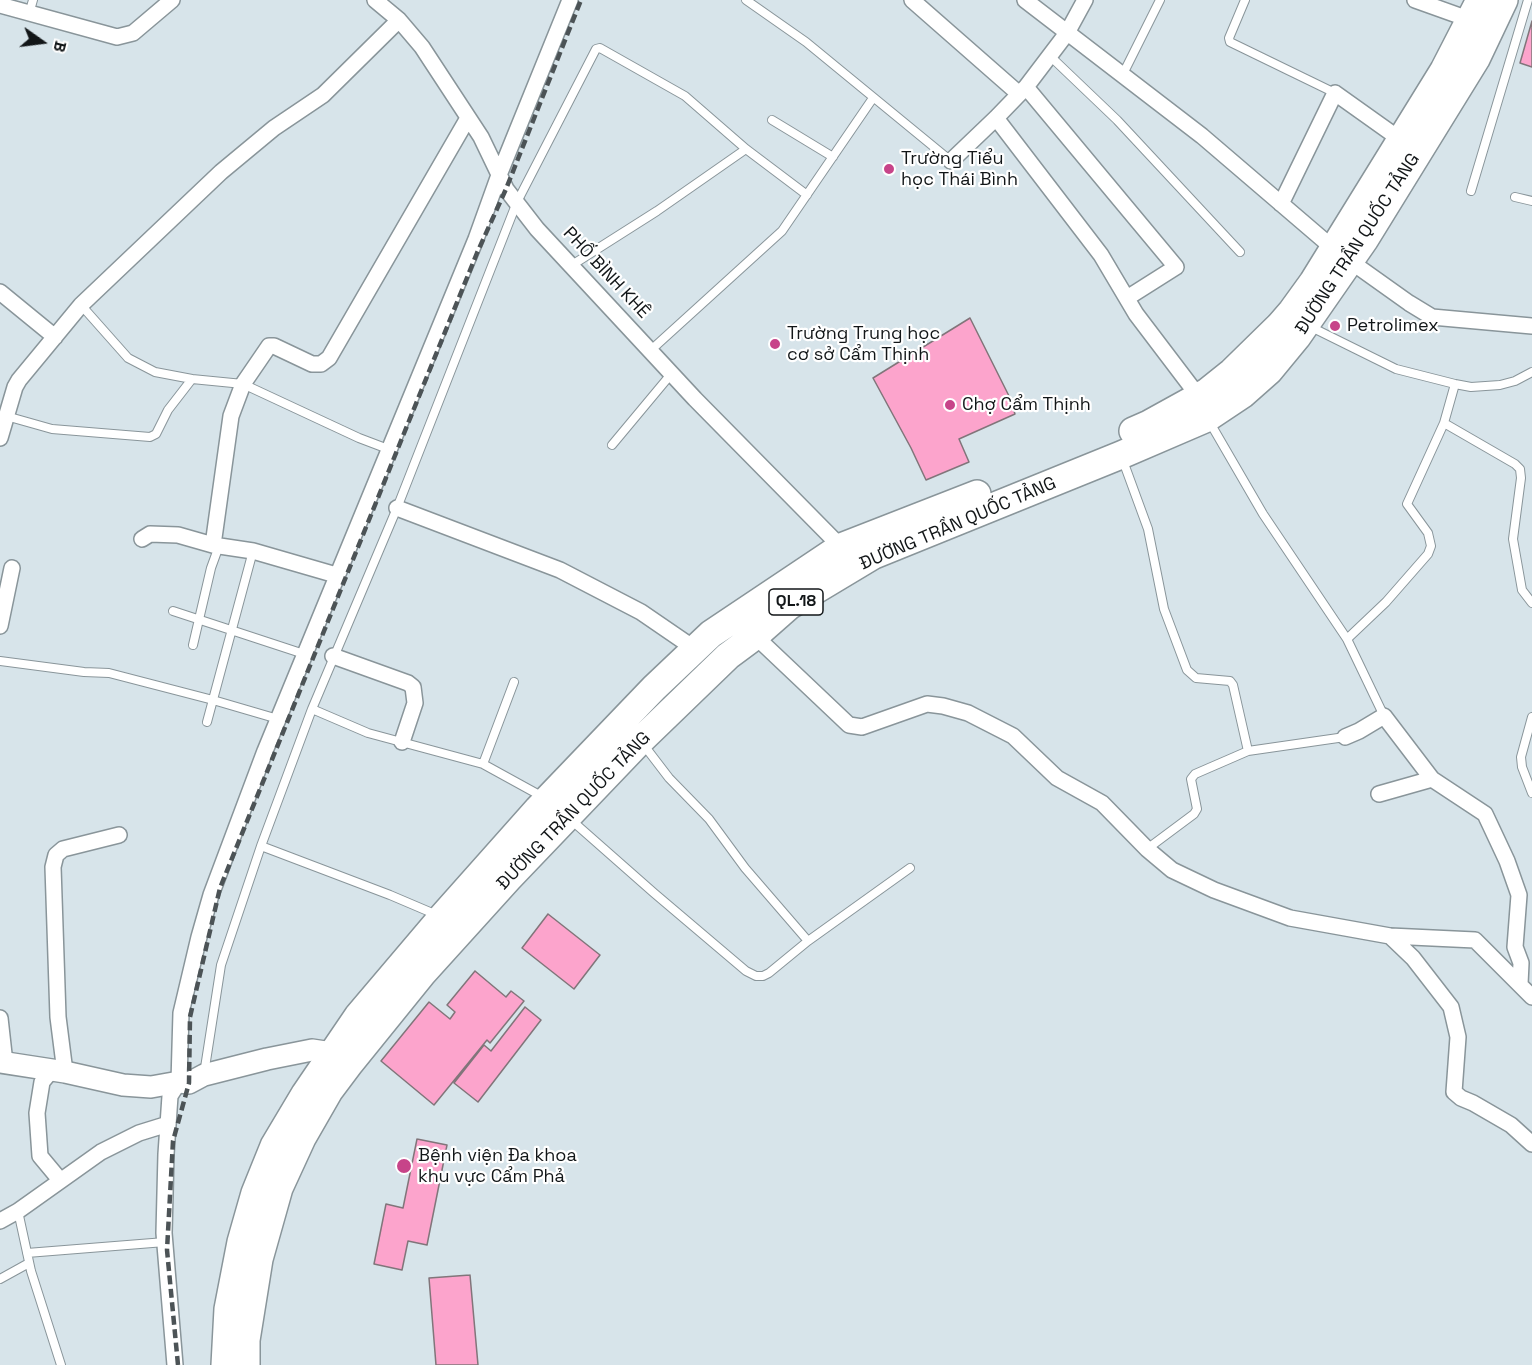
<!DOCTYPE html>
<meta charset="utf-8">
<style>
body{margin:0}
#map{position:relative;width:1532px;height:1365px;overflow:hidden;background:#d7e4ea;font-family:"Space Grotesk",sans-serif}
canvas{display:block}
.north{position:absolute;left:12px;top:12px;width:60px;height:60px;-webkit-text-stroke:4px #fff;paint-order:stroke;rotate:104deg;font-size:16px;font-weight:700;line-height:24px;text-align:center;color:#121618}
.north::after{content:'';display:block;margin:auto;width:21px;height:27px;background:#121618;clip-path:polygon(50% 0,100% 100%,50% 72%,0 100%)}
</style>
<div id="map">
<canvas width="1532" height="1365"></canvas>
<div class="north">B</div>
</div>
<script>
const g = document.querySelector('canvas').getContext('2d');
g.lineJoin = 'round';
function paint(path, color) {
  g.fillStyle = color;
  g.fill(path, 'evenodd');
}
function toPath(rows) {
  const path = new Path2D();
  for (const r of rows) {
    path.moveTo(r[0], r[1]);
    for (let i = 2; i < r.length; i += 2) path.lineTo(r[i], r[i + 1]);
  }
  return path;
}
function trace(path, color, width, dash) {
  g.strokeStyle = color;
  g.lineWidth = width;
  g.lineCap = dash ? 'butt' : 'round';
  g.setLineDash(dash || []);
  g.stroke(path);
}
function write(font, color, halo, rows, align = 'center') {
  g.font = font + ' "Space Grotesk",sans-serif';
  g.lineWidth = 4.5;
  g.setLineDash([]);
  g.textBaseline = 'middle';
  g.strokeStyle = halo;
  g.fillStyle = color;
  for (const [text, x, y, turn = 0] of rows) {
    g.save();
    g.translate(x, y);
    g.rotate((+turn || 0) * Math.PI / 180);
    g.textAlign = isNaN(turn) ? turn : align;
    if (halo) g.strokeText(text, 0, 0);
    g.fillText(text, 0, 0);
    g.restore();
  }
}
const building = toPath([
 [1532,21,1532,67,1520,63,1532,21],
 [970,318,1009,396,1015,414,959,439,969,462,926,480,911,448,873,378,970,318],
 [548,914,600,955,574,989,522,948,548,914],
 [475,971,506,997,511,991,524,1001,490,1043,487,1040,434,1105,381,1061,429,1002,450,1019,455,1012,447,1005,475,971],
 [525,1007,541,1020,478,1102,454,1083,484,1045,491,1051,525,1007],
 [417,1139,447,1145,427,1245,408,1241,402,1270,374,1264,386,1204,403,1208,417,1139],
 [470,1275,478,1365,436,1365,429,1278,470,1275]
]);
paint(building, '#fca4cc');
trace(building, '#81757a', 1.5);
const lane = toPath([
 [746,0,806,42,951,161],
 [1245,0,1229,38,1230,42,1335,93],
 [29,14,33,0],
 [1050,56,1117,120,1240,252],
 [1123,74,1160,0],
 [772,120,833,157],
 [1471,191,1528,0],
 [1515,197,1532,201],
 [572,265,657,211,746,149],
 [81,305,128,358,155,372,192,379],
 [1309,326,1396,369,1455,384,1471,387,1500,385,1515,381,1532,372],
 [651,350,782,231,873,98],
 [1455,384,1444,423,1515,464,1520,469,1521,478,1513,539,1522,590,1532,603],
 [6,416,52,429,150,437,156,434,168,410,192,379,243,384,359,438,388,449],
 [1209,421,1263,514,1347,639,1384,716],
 [612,445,672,373],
 [1122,458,1148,529,1164,609,1187,670,1196,678,1230,681,1233,685,1248,751],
 [173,611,304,654],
 [1347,639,1386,602,1428,554,1431,546,1428,533,1407,504,1444,423],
 [193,645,211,568,219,546],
 [0,661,84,672,109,673,213,700,278,719],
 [312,709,368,733,483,764,543,797],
 [1532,717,1521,757,1522,767,1532,793],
 [207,722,253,551],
 [643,744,669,778,709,819,745,868,808,941],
 [483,764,514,682],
 [570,819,654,893,746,971,756,976,763,976,769,973,808,941,910,868],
 [261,846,390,895,437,915],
 [1147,849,1194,814,1197,809,1191,779,1195,774,1248,751,1345,737],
 [204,1074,221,965,261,846,312,709,397,508,517,202,596,49,600,48,685,96,746,149,807,195],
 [18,1211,31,1271,61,1365],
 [27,1253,165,1242],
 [0,1279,29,1263]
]);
const street = toPath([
 [375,0,399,20,422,47,481,137,506,189,537,229,695,399,841,547],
 [912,0,1018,93],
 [1025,0,1202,136,1334,249],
 [1415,0,1471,20],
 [0,5,117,37,133,33,172,0],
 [1026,87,1176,267,1127,298],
 [996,118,1101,255,1136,314,1199,397],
 [951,161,996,118,1026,87,1067,33,1085,0],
 [1281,204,1335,93,1401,140],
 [1350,261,1409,303,1432,317,1532,326],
 [0,292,55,337],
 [0,438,15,387,19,380,81,305,221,172,274,128,323,95,399,20],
 [397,508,560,570,641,612,695,649],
 [142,539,150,534,178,535,213,545,253,551,336,575],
 [213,545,231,416,243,384,269,346,274,346,312,364,321,364,329,358,468,118],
 [0,626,12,568],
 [755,636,849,725,862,727,927,704,943,706,968,713,1013,736,1057,778,1102,803,1147,849,1172,870,1214,890,1290,918,1390,936,1475,940,1532,997],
 [333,656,408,683,413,687,415,703,402,742],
 [1345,737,1359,731,1384,716,1432,779],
 [1379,794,1432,779,1485,814,1507,861,1519,895,1515,947,1521,963,1520,984],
 [1390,936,1413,958,1451,1007,1458,1037,1454,1092,1461,1098,1473,1103,1511,1125,1532,1144],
 [0,1018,5,1063],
 [52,1070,42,1082,37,1113,40,1156,60,1180],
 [65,1072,58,1017,53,867,56,855,63,849,119,835],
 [0,1221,18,1211,101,1152,139,1133,168,1124],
 [175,1365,164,1233,166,1154,170,1096,179,1082,181,1013,199,937,211,895,265,751,476,239,499,175,570,0]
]);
const secondary = toPath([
 [0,1062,65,1072,123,1085,151,1087,179,1082,189,1083,204,1075,267,1059,312,1050,332,1053]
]);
const highway = toPath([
 [1133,431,1149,424,1207,392,1232,372,1279,326,1292,311,1313,282,1444,70,1480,0],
 [225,1365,228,1309,241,1242,255,1193,274,1146,305,1094,358,1016,442,917,538,809,654,688,711,634,841,547,977,494],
 [246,1365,246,1340,259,1259,279,1188,302,1138,329,1091,350,1063,422,974,508,879,640,741,728,656,755,636,789,606,874,555,1121,455,1207,418,1243,394,1269,371,1297,337,1365,239,1476,59,1504,0]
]);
trace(lane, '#89959a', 10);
trace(street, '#89959a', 18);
trace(secondary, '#89959a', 24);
trace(highway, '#89959a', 30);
trace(lane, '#fff', 8);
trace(street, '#fff', 15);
trace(secondary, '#fff', 21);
trace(highway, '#fff', 27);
trace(toPath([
 [178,1365,167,1250,173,1141,189,1083,190,1017,220,888,477,253,506,189,581,0]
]), '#4c5356', 4.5, [9, 4.5]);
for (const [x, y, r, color] of [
 [889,169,6,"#c74489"],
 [1335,326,6,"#c74489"],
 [775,344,6,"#c74489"],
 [950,405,6,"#c74489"],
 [404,1166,8,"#c74489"]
]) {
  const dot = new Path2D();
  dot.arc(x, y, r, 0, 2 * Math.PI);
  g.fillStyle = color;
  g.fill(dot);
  trace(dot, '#fff', 2);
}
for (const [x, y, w] of [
 [796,602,54]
]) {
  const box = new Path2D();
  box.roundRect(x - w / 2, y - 13, w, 26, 4.5);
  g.fillStyle = '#fff';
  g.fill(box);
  trace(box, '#121618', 1.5);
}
write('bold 16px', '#121618', null, [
 ["QL.18",796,602]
]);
write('18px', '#121618', '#fff', [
 ["Trường Tiểu",901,159],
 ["học Thái Bình",901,180],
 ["Petrolimex",1347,326],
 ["Trường Trung học",787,334],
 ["cơ sở Cẩm Thịnh",787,355],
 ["Chợ Cẩm Thịnh",962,405],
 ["Bệnh viện Đa khoa",418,1156],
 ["khu vực Cẩm Phả",418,1177]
], 'left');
write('18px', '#121618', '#fff', [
 ["ĐƯỜNG TRẦN QUỐC TẢNG",1358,244,-57],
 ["PHỐ BÌNH KHÊ",606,273,47],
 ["ĐƯỜNG TRẦN QUỐC TẢNG",958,524,-23],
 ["ĐƯỜNG TRẦN QUỐC TẢNG",574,811,-46]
]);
</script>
